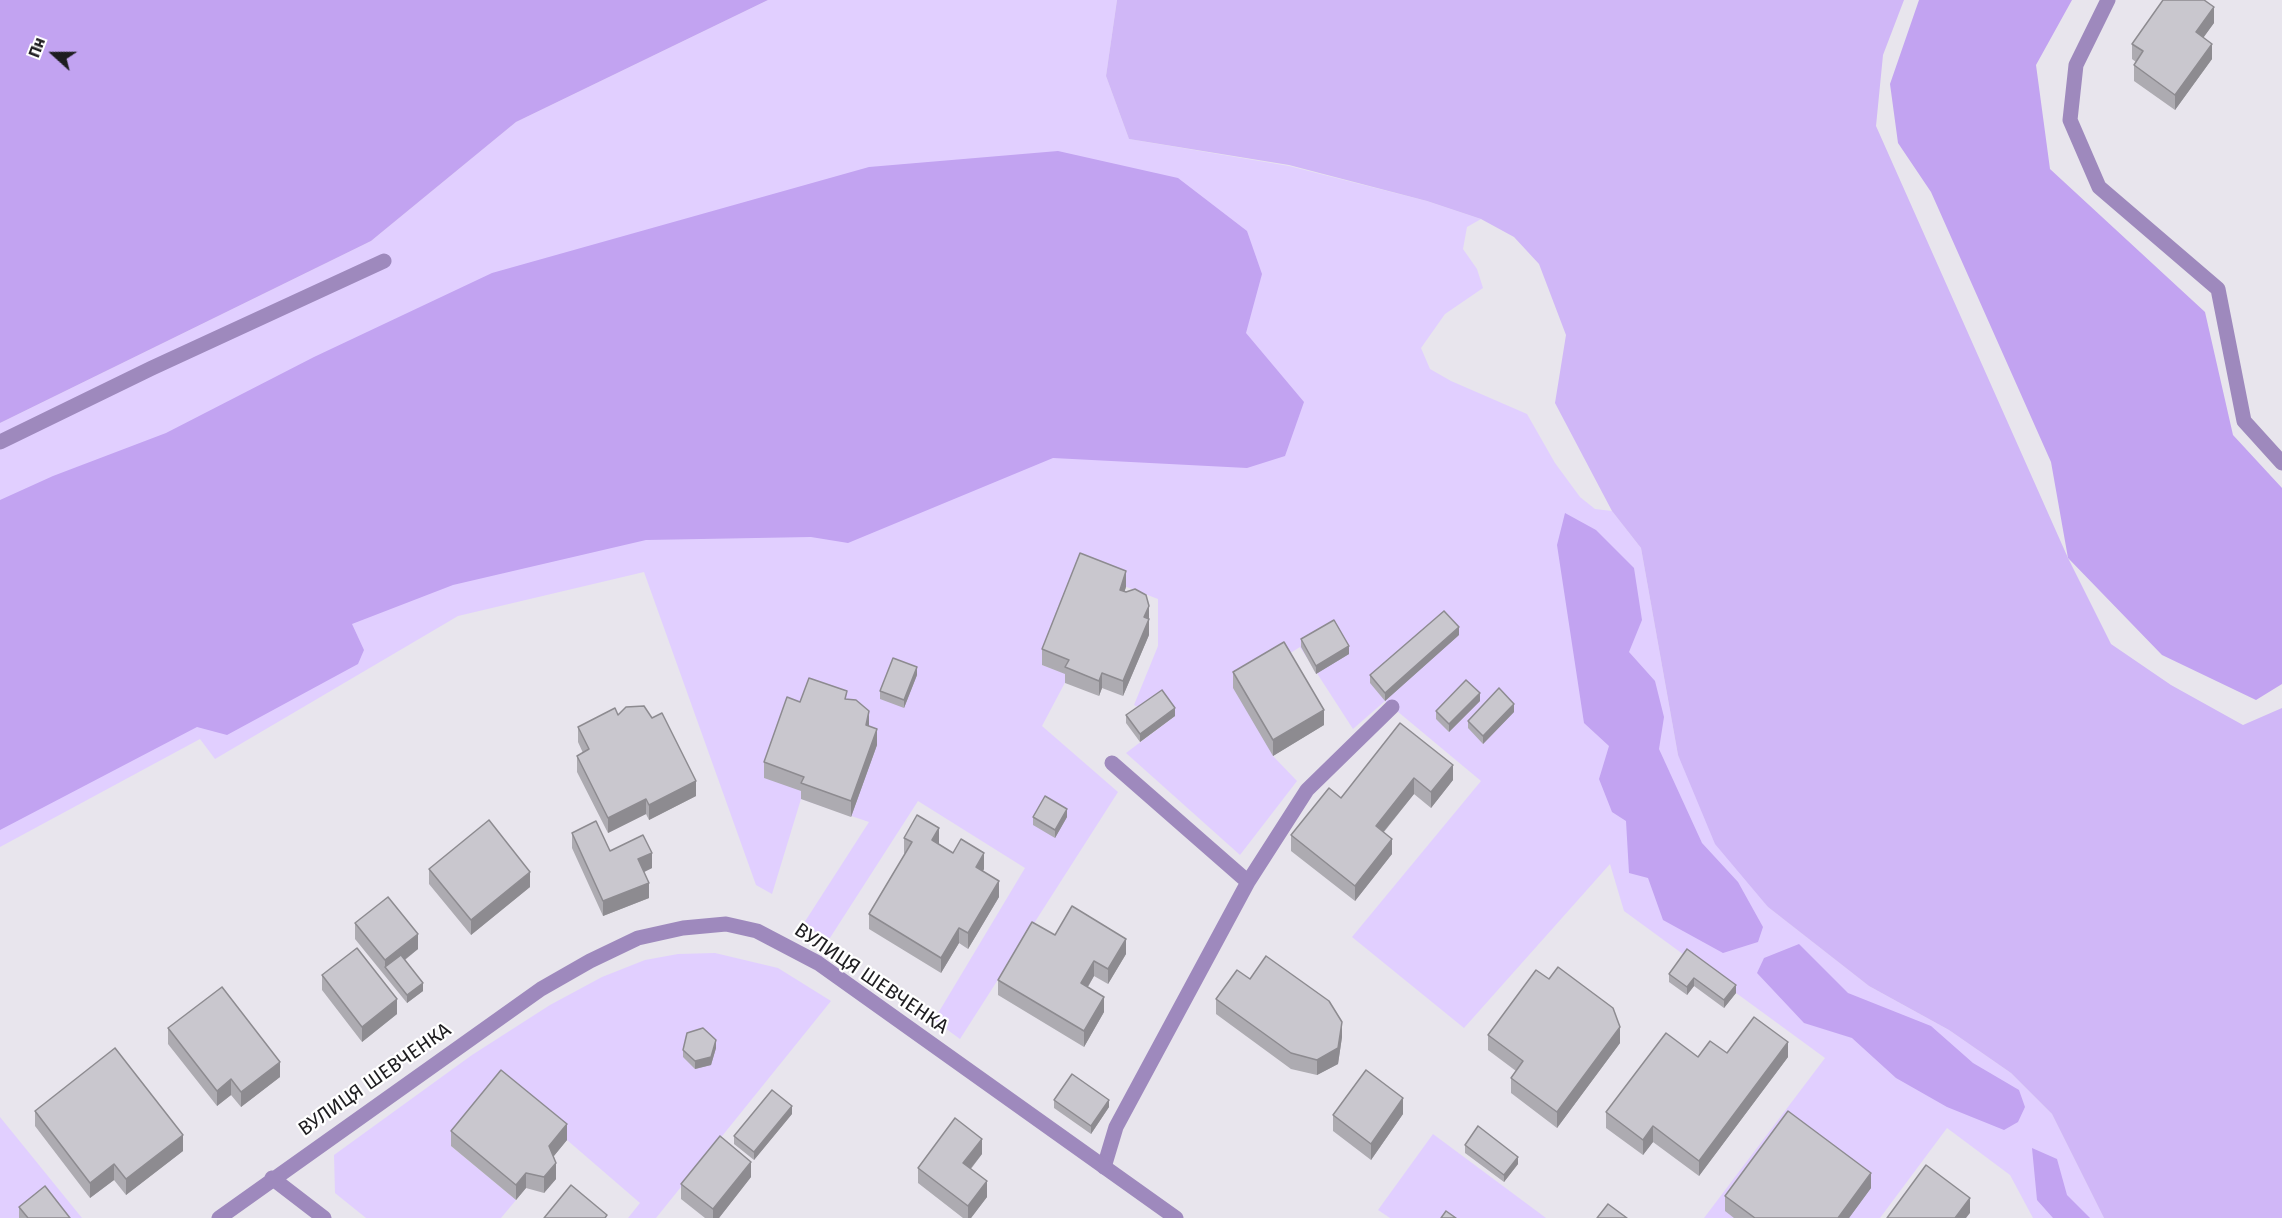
<!DOCTYPE html>
<meta charset="utf-8">
<style>
body{margin:0}
#map{position:relative;width:2282px;height:1218px;overflow:hidden;background:#e8e5ed;font-family:"Fira Sans",sans-serif}
canvas{display:block}
.north{position:absolute;left:24px;top:24px;width:60px;height:60px;-webkit-text-stroke:4px #fff;paint-order:stroke;rotate:291deg;font-size:16px;font-weight:700;line-height:24px;text-align:center;color:#1e1d20}
.north::after{content:'';display:block;margin:auto;width:21px;height:27px;background:#1e1d20;clip-path:polygon(50% 0,100% 100%,50% 72%,0 100%)}
</style>
<div id="map">
<canvas width="2282" height="1218"></canvas>
<div class="north">Пн</div>
</div>
<script>
const g = document.querySelector('canvas').getContext('2d');
g.lineJoin = 'round';
function paint(path, color) {
  g.fillStyle = color;
  g.fill(path, 'evenodd');
}
function toPath(rows) {
  const path = new Path2D();
  for (const r of rows) {
    path.moveTo(r[0], r[1]);
    for (let i = 2; i < r.length; i += 2) path.lineTo(r[i], r[i + 1]);
  }
  return path;
}
function trace(path, color, width, dash) {
  g.strokeStyle = color;
  g.lineWidth = width;
  g.lineCap = dash ? 'butt' : 'round';
  g.setLineDash(dash || []);
  g.stroke(path);
}
function write(font, color, halo, rows, align = 'center') {
  g.font = font + ' "Fira Sans",sans-serif';
  g.lineWidth = 4.5;
  g.setLineDash([]);
  g.textBaseline = 'middle';
  g.strokeStyle = halo;
  g.fillStyle = color;
  for (const [text, x, y, turn = 0] of rows) {
    g.save();
    g.translate(x, y);
    g.rotate((+turn || 0) * Math.PI / 180);
    g.textAlign = isNaN(turn) ? turn : align;
    if (halo) g.strokeText(text, 0, 0);
    g.fillText(text, 0, 0);
    g.restore();
  }
}
paint(toPath([
 [768,0,1117,0,1106,76,1129,139,1289,166,1427,201,1481,219,1467,227,1463,249,1477,269,1483,288,1445,314,1421,348,1430,369,1451,381,1527,414,1555,463,1580,497,1595,509,1612,511,1641,548,1678,755,1768,907,1869,986,1949,1030,2011,1073,2052,1114,2104,1218,2033,1218,2010,1175,1947,1128,1880,1218,1704,1218,1825,1058,1624,911,1610,864,1464,1028,1352,937,1481,781,1385,701,1353,729,1300,647,1284,657,1273,756,1297,781,1240,855,1126,753,1175,716,1144,710,1134,705,1158,646,1158,599,1080,569,1042,665,1069,675,1042,726,1118,792,960,1039,934,1020,1025,868,918,801,828,941,804,923,869,822,801,799,772,894,756,885,644,572,458,616,215,759,200,739,0,847,0,423,371,241,516,122],
 [715,953,778,968,831,1001,656,1218,628,1218,640,1203,567,1140,451,1146,516,1200,501,1218,366,1218,335,1193,334,1155,472,1055,550,1005,602,977,645,960,678,954],
 [0,1117,82,1218,0,1218],
 [1433,1134,1546,1218,1390,1218,1378,1210]
]), '#e1cfff');
paint(toPath([
 [0,0,768,0,516,122,371,241,0,423],
 [1919,0,2072,0,2036,65,2050,169,2205,312,2233,435,2282,488,2282,684,2256,700,2162,655,2068,558,2051,462,1931,192,1898,143,1890,84],
 [1058,151,1178,178,1247,231,1262,274,1246,333,1304,402,1285,456,1247,468,1053,458,848,543,811,537,646,540,453,585,352,624,364,650,358,664,227,735,197,727,0,830,0,500,53,476,166,433,314,357,492,273,869,167],
 [1565,513,1596,530,1634,568,1642,620,1629,652,1655,681,1664,717,1659,749,1702,843,1738,882,1763,927,1758,942,1723,953,1663,920,1648,878,1629,873,1626,821,1612,812,1599,779,1609,746,1584,723,1557,545],
 [1799,944,1848,993,1931,1026,1973,1063,2019,1090,2025,1107,2018,1122,2004,1130,1947,1107,1896,1078,1852,1038,1804,1023,1757,973,1764,958],
 [2032,1148,2057,1159,2067,1195,2090,1218,2053,1218,2037,1200]
]), '#c2a3f1');
paint(toPath([
 [1117,0,1904,0,1883,55,1876,126,2068,558,2111,644,2171,685,2243,725,2282,708,2282,1218,2104,1218,2052,1114,2011,1073,1949,1030,1869,986,1768,907,1715,844,1678,755,1641,548,1612,511,1555,403,1566,335,1539,264,1514,237,1481,219,1427,201,1289,165,1129,139,1106,76]
]), '#d0b7f7');
trace(toPath([
 [0,442,152,368,384,261],
 [1112,763,1248,882],
 [1104,1167,1116,1127,1248,882,1307,790,1392,707]
]), '#9e89bd', 15);
trace(toPath([
 [2108,0,2076,65,2070,120,2099,187,2218,289,2244,421,2282,463],
 [272,1178,324,1218],
 [219,1218,541,989,590,961,638,938,683,928,726,924,757,931,818,963,1176,1218]
]), '#9e89bd', 15);
paint(toPath([
 [2214,23,2203,37,2212,59,2175,110,2134,81,2134,65,2136,62,2132,59,2132,44],
 [1126,587,1124,592,1149,606,1149,635,1123,696,1102,688,1099,696,1065,683,1065,674,1042,665,1042,649],
 [1459,635,1385,701,1370,683,1370,675],
 [1301,639,1349,654,1316,674,1301,647],
 [1233,672,1324,725,1273,756,1233,688],
 [917,675,904,708,880,699,880,691],
 [847,699,869,726,877,745,851,817,801,799,801,791,764,778,764,762,800,702],
 [1480,701,1449,732,1436,719,1436,711],
 [1514,712,1483,744,1468,728,1468,721],
 [618,715,696,796,649,820,646,814,608,833,577,772,577,756,583,753,578,742,578,727],
 [1126,715,1175,716,1140,742,1126,723],
 [1400,723,1453,780,1431,808,1414,794,1384,832,1392,854,1355,901,1291,851,1291,835,1341,798],
 [1033,817,1067,817,1055,838,1033,825],
 [572,833,652,868,644,872,649,898,603,916,572,848],
 [904,838,939,844,953,853,984,869,983,871,999,897,968,949,959,943,941,973,869,929,869,914,905,854,904,853],
 [429,869,530,887,471,935,429,884],
 [355,923,418,949,405,960,423,991,407,1003,355,939],
 [1055,935,1126,954,1108,984,1094,976,1088,987,1104,1012,1084,1047,998,995,998,980],
 [1687,949,1736,993,1724,1008,1694,986,1687,995,1669,982,1669,974],
 [322,975,397,1014,362,1042,322,990],
 [1250,979,1342,1037,1338,1064,1317,1075,1291,1069,1216,1014,1216,999],
 [1549,979,1620,1043,1557,1128,1511,1093,1511,1078,1516,1071,1488,1050,1488,1035],
 [168,1028,280,1077,241,1107,231,1095,217,1106,168,1044],
 [716,1048,711,1065,695,1069,683,1057,683,1050],
 [1727,1053,1788,1057,1699,1176,1653,1142,1643,1155,1606,1128,1606,1112,1698,1057],
 [1054,1100,1109,1107,1091,1134,1054,1108],
 [35,1111,183,1151,126,1195,114,1180,90,1198,35,1126],
 [792,1114,754,1160,734,1144,734,1136],
 [1403,1114,1371,1160,1333,1131,1333,1115],
 [451,1131,567,1140,553,1157,556,1179,544,1193,526,1188,516,1200,451,1146],
 [1465,1145,1518,1164,1504,1182,1465,1153],
 [982,1154,971,1169,987,1197,971,1218,963,1218,918,1183,918,1168],
 [751,1177,719,1218,705,1218,681,1199,681,1184],
 [1871,1188,1849,1218,1734,1218,1725,1211,1725,1196],
 [19,1207,70,1218,19,1218]
]), '#adabb1');
paint(toPath([
 [2214,7,2214,23,2196,48,2196,32],
 [2212,44,2212,59,2175,110,2175,95],
 [1126,571,1126,587,1120,605,1120,590],
 [1149,606,1149,635,1123,696,1123,681,1144,617],
 [1459,627,1459,635,1385,701,1385,693],
 [1349,646,1349,654,1316,674,1316,666],
 [917,667,917,675,904,708,904,700],
 [1102,673,1102,688,1099,696,1099,681],
 [1480,693,1480,701,1449,732,1449,724],
 [1514,704,1514,712,1483,744,1483,736],
 [1175,708,1175,716,1140,742,1140,734],
 [1324,710,1324,725,1273,756,1273,740],
 [869,711,869,727,866,725],
 [877,729,877,745,851,817,851,801],
 [1453,765,1453,780,1431,808,1431,792],
 [1414,778,1414,794,1376,841,1376,826],
 [696,781,696,796,649,820,649,805],
 [646,799,646,814,608,833,608,818],
 [1067,809,1067,817,1055,838,1055,830],
 [939,828,939,844,932,856,932,840],
 [1392,839,1392,854,1355,901,1355,886],
 [652,853,652,868,638,875,638,859],
 [984,853,984,869,976,882,976,867],
 [530,872,530,887,471,935,471,920],
 [999,881,999,897,968,949,968,933],
 [649,883,649,898,603,916,603,901],
 [959,928,959,943,941,973,941,958],
 [418,934,418,949,389,972,385,967,385,960],
 [1126,939,1126,954,1108,984,1108,969],
 [1094,961,1094,976,1081,998,1081,983],
 [1694,978,1694,986,1687,995,1687,987],
 [423,983,423,991,407,1003,407,995],
 [1736,985,1736,993,1724,1008,1724,1000],
 [1104,997,1104,1012,1084,1047,1084,1031],
 [397,999,397,1014,362,1042,362,1027],
 [1342,1022,1342,1037,1338,1064,1317,1075,1317,1060],
 [1620,1027,1620,1043,1557,1128,1557,1112],
 [716,1040,716,1048,711,1065,695,1069,695,1061],
 [1788,1042,1788,1057,1699,1176,1699,1161],
 [280,1062,280,1077,241,1107,241,1092],
 [231,1079,231,1095,217,1106,217,1091],
 [1403,1098,1403,1114,1371,1160,1371,1144],
 [1109,1100,1109,1107,1091,1134,1091,1126],
 [792,1106,792,1114,754,1160,754,1152],
 [567,1124,567,1140,549,1162,549,1146],
 [1653,1126,1653,1142,1643,1155,1643,1140],
 [183,1135,183,1151,126,1195,126,1179],
 [982,1139,982,1154,963,1178,963,1163],
 [1518,1157,1518,1164,1504,1182,1504,1175],
 [751,1162,751,1177,719,1218,713,1218,713,1209],
 [556,1163,556,1179,544,1193,544,1177],
 [114,1164,114,1180,90,1198,90,1183],
 [526,1173,526,1188,516,1200,516,1185],
 [1871,1173,1871,1188,1849,1218,1838,1218],
 [987,1181,987,1197,971,1218,968,1218,968,1206],
 [1970,1198,1970,1213,1966,1218,1955,1218]
]), '#8d8b90');
const building = toPath([
 [2163,0,2204,0,2214,7,2196,32,2212,44,2175,95,2134,65,2143,51,2132,44,2163,0],
 [1080,553,1126,571,1120,590,1126,592,1135,589,1146,595,1149,606,1144,617,1149,619,1123,681,1102,673,1099,681,1065,667,1069,660,1042,649,1080,553],
 [1444,611,1459,627,1385,693,1370,675,1444,611],
 [1334,620,1349,646,1316,666,1301,639,1334,620],
 [1284,642,1324,710,1273,740,1233,672,1284,642],
 [893,658,917,667,904,700,880,691,893,658],
 [809,678,847,691,845,699,856,700,869,711,866,725,877,729,851,801,801,783,804,777,764,762,787,697,800,702,809,678],
 [1466,680,1480,693,1449,724,1436,711,1466,680],
 [1499,688,1514,704,1483,736,1468,721,1499,688],
 [1162,690,1175,708,1140,734,1126,715,1162,690],
 [644,706,652,718,662,713,696,781,649,805,646,799,608,818,577,756,589,749,578,727,615,708,618,715,626,707,644,706],
 [1400,723,1453,765,1431,792,1414,778,1376,826,1392,839,1355,886,1291,835,1329,788,1341,798,1400,723],
 [1045,796,1067,809,1055,830,1033,817,1045,796],
 [917,815,939,828,932,840,953,853,961,839,984,853,976,867,999,881,968,933,959,928,941,958,869,914,912,842,904,838,917,815],
 [489,820,530,872,471,920,429,869,489,820],
 [596,821,610,851,643,835,652,853,638,859,649,883,603,901,572,833,596,821],
 [388,897,418,934,385,960,355,923,388,897],
 [1072,906,1126,939,1108,969,1094,961,1081,983,1104,997,1084,1031,998,980,1032,922,1055,935,1072,906],
 [357,948,397,999,362,1027,322,975,357,948],
 [1687,949,1736,985,1724,1000,1694,978,1687,987,1669,974,1687,949],
 [401,955,423,983,407,995,385,967,401,955],
 [1266,956,1329,1001,1342,1022,1338,1048,1317,1060,1291,1053,1216,999,1237,970,1250,979,1266,956],
 [1558,967,1613,1008,1620,1027,1557,1112,1511,1078,1523,1061,1488,1035,1536,970,1549,979,1558,967],
 [222,987,280,1062,241,1092,231,1079,217,1091,168,1028,222,987],
 [1754,1017,1788,1042,1699,1161,1653,1126,1643,1140,1606,1112,1666,1033,1698,1057,1710,1041,1727,1053,1754,1017],
 [703,1028,716,1040,711,1057,695,1061,683,1050,687,1033,703,1028],
 [115,1048,183,1135,126,1179,114,1164,90,1183,35,1111,115,1048],
 [501,1070,567,1124,549,1146,556,1163,544,1177,526,1173,516,1185,451,1131,501,1070],
 [1366,1070,1403,1098,1371,1144,1333,1115,1366,1070],
 [1072,1074,1109,1100,1091,1126,1054,1100,1072,1074],
 [772,1090,792,1106,754,1152,734,1136,772,1090],
 [1788,1111,1871,1173,1838,1218,1755,1218,1725,1196,1788,1111],
 [955,1118,982,1139,963,1163,987,1181,968,1206,918,1168,955,1118],
 [1478,1126,1518,1157,1504,1175,1465,1145,1478,1126],
 [720,1136,751,1162,713,1209,681,1184,720,1136],
 [1926,1165,1970,1198,1955,1218,1887,1218,1926,1165],
 [571,1185,607,1215,605,1218,544,1218,571,1185],
 [45,1186,70,1218,28,1218,19,1207,45,1186],
 [1608,1204,1627,1218,1597,1218,1608,1204],
 [1446,1211,1456,1218,1441,1218,1446,1211]
]);
paint(building, '#c9c7ce');
trace(building, '#8d8b90', 1.5);
write('20px', '#1e1d20', '#fff', [
 ["ВУЛИЦЯ ШЕВЧЕНКА",871,979,34],
 ["ВУЛИЦЯ ШЕВЧЕНКА",375,1080,-35]
]);
</script>
